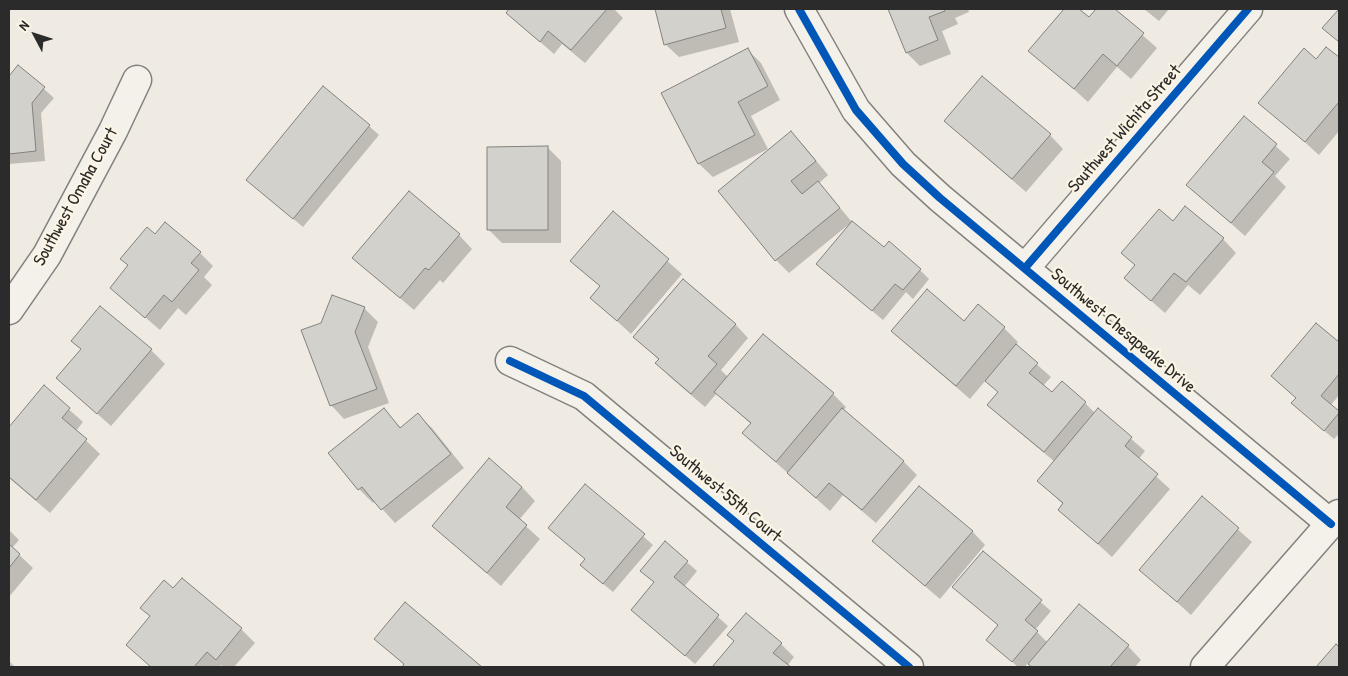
<!DOCTYPE html>
<style>
body{margin:0}
#map{position:relative;width:1348px;height:676px;overflow:hidden;background:#efebe3;font-family:"Patrick Hand",sans-serif}
canvas{display:block}
.frame{position:absolute;inset:0;border:10px solid #2b2b2b;pointer-events:none}
.north{position:absolute;left:10px;top:10px;width:50px;height:50px;-webkit-text-stroke:4px #fcf5e5;paint-order:stroke;rotate:310deg;font-size:14px;font-weight:700;line-height:20px;text-align:center;color:#2b2b2b}
.north::after{content:'';display:block;margin:auto;width:18px;height:22px;background:#2b2b2b;clip-path:polygon(50% 0,100% 100%,50% 72%,0 100%)}
</style>
<div id="map">
<canvas width="1348" height="676"></canvas>
<div class="frame"></div>
<div class="north">N</div>
</div>
<script>
const g = document.querySelector('canvas').getContext('2d');
g.lineJoin = 'round';
function paint(path, color) {
  g.fillStyle = color;
  g.fill(path, 'evenodd');
}
function toPath(rows) {
  const path = new Path2D();
  for (const r of rows) {
    path.moveTo(r[0], r[1]);
    for (let i = 2; i < r.length; i += 2) path.lineTo(r[i], r[i + 1]);
  }
  return path;
}
function trace(path, color, width, dash) {
  g.strokeStyle = color;
  g.lineWidth = width;
  g.lineCap = dash ? 'butt' : 'round';
  g.setLineDash(dash || []);
  g.stroke(path);
}
function write(font, color, halo, rows, align = 'center') {
  g.font = font + ' "Patrick Hand",sans-serif';
  g.lineWidth = 4.5;
  g.setLineDash([]);
  g.textBaseline = 'middle';
  g.strokeStyle = halo;
  g.fillStyle = color;
  for (const [text, x, y, turn = 0] of rows) {
    g.save();
    g.translate(x, y);
    g.rotate((+turn || 0) * Math.PI / 180);
    g.textAlign = isNaN(turn) ? turn : align;
    if (halo) g.strokeText(text, 0, 0);
    g.fillText(text, 0, 0);
    g.restore();
  }
}
paint(toPath([
 [511,9,614,9,623,18,585,63,562,44,554,54,507,13],
 [656,9,730,9,739,42,679,57,665,44],
 [889,9,968,9,969,12,955,18,958,24,942,31,951,54,920,66,907,53],
 [1066,9,1077,9,1089,19,1097,9,1113,9,1157,48,1131,79,1117,67,1088,102,1030,50],
 [1144,9,1169,9,1159,21],
 [1327,48,1339,59,1339,131,1319,155,1260,102,1316,60],
 [748,50,761,63,780,100,751,116,768,149,713,177,699,164,663,93],
 [18,66,54,98,41,113,45,161,9,164,9,78],
 [1244,118,1290,159,1275,176,1286,187,1245,236,1188,185],
 [945,121,1050,135,1063,149,1026,192,959,134],
 [369,126,379,135,303,227,247,180],
 [791,133,805,147,828,175,819,183,852,222,884,249,920,270,929,279,913,299,906,292,883,320,827,273,848,225,789,273,776,260],
 [547,147,561,161,561,243,502,243,488,229],
 [613,213,682,274,631,334,592,298,601,287,572,261],
 [1173,222,1223,239,1236,253,1200,295,1188,285,1165,313,1125,278,1136,266,1123,253],
 [459,235,472,249,443,283,440,280,414,310,368,271,354,258],
 [156,236,200,253,213,266,204,277,212,285,186,315,178,308,160,330,111,288],
 [978,306,1004,328,1018,342,1015,345,1051,377,1043,386,1052,394,1085,403,1095,413,1098,410,1145,451,1138,460,1170,489,1112,557,1060,510,1064,505,1038,481,1055,462,1002,418,989,405,999,393,986,380,970,399,906,344,892,331,964,322],
 [100,307,151,350,165,364,111,426,57,378,82,350,72,341],
 [364,308,378,322,368,347,389,403,344,419,331,405,303,331],
 [735,324,748,338,721,370,728,377,833,394,846,407,843,411,903,461,917,475,876,523,843,495,830,511,743,433,751,424,717,393,705,407,670,377,657,363,659,360,635,337],
 [1316,325,1339,344,1339,395,1331,405,1339,413,1339,434,1334,439,1303,413],
 [44,387,83,422,76,431,100,454,50,513,9,478,9,429],
 [384,410,402,429,418,415,432,428,464,468,395,523,375,501,373,503,359,489,330,453],
 [585,485,653,545,613,592,591,574,586,559],
 [522,487,535,501,519,520,540,539,501,586,433,526],
 [1202,498,1252,542,1191,615,1141,570],
 [9,530,19,540,12,548,33,568,9,597],
 [972,531,985,545,940,599,887,554,874,541],
 [665,543,697,571,684,587,728,626,695,664,642,619,655,583,642,571],
 [983,553,1051,611,1035,630,1047,642,1128,646,1141,660,1135,667,1033,667,1028,663,1025,667,1018,667,988,640,999,626,964,596],
 [183,580,241,629,255,643,234,667,224,667,221,665,219,667,151,667,127,645,151,617,142,608,174,590],
 [405,604,481,667,404,667,405,665,376,639],
 [735,641,781,644,794,657,787,666,789,667,713,667],
 [9,661,15,667,9,667]
]), '#0003');
const building = toPath([
 [509,9,607,9,571,50,548,31,540,42,506,13,509,9],
 [655,9,721,9,726,28,664,45,655,9],
 [888,9,944,9,945,11,929,17,938,40,906,53,888,9],
 [1064,9,1079,9,1089,17,1096,9,1115,9,1144,33,1117,66,1103,54,1074,89,1028,51,1064,9],
 [1339,9,1339,42,1322,28,1339,9],
 [1326,47,1339,57,1339,102,1305,142,1258,103,1304,48,1316,59,1326,47],
 [748,48,768,86,738,102,755,135,698,164,661,93,748,48],
 [18,65,45,87,32,103,36,151,9,154,9,76,18,65],
 [982,76,1051,134,1012,179,944,121,982,76],
 [323,86,370,125,293,219,246,180,323,86],
 [1244,116,1277,144,1262,162,1274,172,1231,223,1186,185,1244,116],
 [791,131,816,161,791,181,802,194,818,181,840,208,775,261,718,191,791,131],
 [548,146,548,230,487,230,487,147,548,146],
 [409,191,460,234,429,270,425,268,400,298,352,258,409,191],
 [1185,206,1224,238,1186,282,1174,273,1151,301,1124,278,1135,265,1121,253,1159,209,1173,221,1185,206],
 [613,211,669,259,617,321,590,298,600,286,570,261,613,211],
 [852,221,884,247,889,241,921,269,903,290,895,284,872,311,816,264,852,221],
 [165,222,201,252,191,263,199,270,172,302,164,295,145,318,110,288,128,265,120,259,147,227,155,234,165,222],
 [683,279,736,324,708,356,717,364,691,394,655,363,659,359,633,337,683,279],
 [927,289,964,321,978,304,1005,327,956,386,891,331,927,289],
 [332,295,365,307,355,332,377,389,330,406,301,330,321,323,332,295],
 [100,306,152,349,97,414,56,378,81,349,71,341,100,306],
 [1316,323,1339,342,1339,374,1321,396,1339,411,1339,413,1324,431,1291,403,1296,398,1271,376,1316,323],
 [763,334,834,393,776,462,742,433,751,423,714,392,763,334],
 [1016,344,1038,363,1029,373,1052,392,1062,381,1086,402,1044,452,987,405,998,392,985,381,1016,344],
 [44,385,70,408,62,418,87,439,36,500,9,477,9,427,44,385],
 [384,408,400,428,418,413,451,454,381,510,362,487,358,490,328,453,384,408],
 [842,408,904,461,862,510,829,483,816,498,787,473,842,408],
 [1098,408,1132,437,1125,446,1158,474,1098,544,1058,510,1063,503,1037,481,1098,408],
 [489,458,522,487,506,507,527,525,487,573,432,526,489,458],
 [585,484,645,534,603,584,580,565,585,559,548,528,585,484],
 [919,486,973,531,925,586,872,541,919,486],
 [1202,496,1239,528,1177,602,1139,570,1202,496],
 [665,541,688,561,674,577,719,615,685,656,631,610,654,582,640,571,665,541],
 [9,544,20,554,9,568,9,544],
 [983,551,1042,600,1025,620,1038,631,1012,662,986,640,998,625,952,587,983,551],
 [182,578,242,628,216,660,207,652,194,667,151,667,126,645,150,616,140,608,164,580,173,588,182,578],
 [405,602,482,667,402,667,404,664,374,639,405,602],
 [1079,604,1129,645,1110,667,1032,667,1028,664,1079,604],
 [746,613,782,643,773,653,791,667,712,667,734,641,727,635,746,613],
 [1336,644,1339,647,1339,667,1316,667,1336,644]
]);
paint(building, '#d3d1cb');
trace(building, '#83817e', 1);
const minor = toPath([
 [799,9,856,110,903,164,940,198,1331,524],
 [1025,268,1248,9],
 [9,310,47,255,113,131,137,80],
 [510,361,584,396,909,667],
 [1205,667,1339,514]
]);
trace(minor, '#83817e', 31);
trace(minor, '#f4f1eb', 28);
trace(toPath([
 [799,9,856,110,903,164,940,198,1331,524],
 [1025,268,1248,9],
 [510,361,584,396,909,667]
]), '#0057b8', 8);
write('18px', '#2b2b2b', '#fcf5e5', [
 ["Southwest Wichita Street",1125,129,-49],
 ["Southwest Omaha Court",76,197,-61],
 ["Southwest Chesapeake Drive",1123,331,40],
 ["Southwest 55th Court",725,494,40]
]);
</script>
